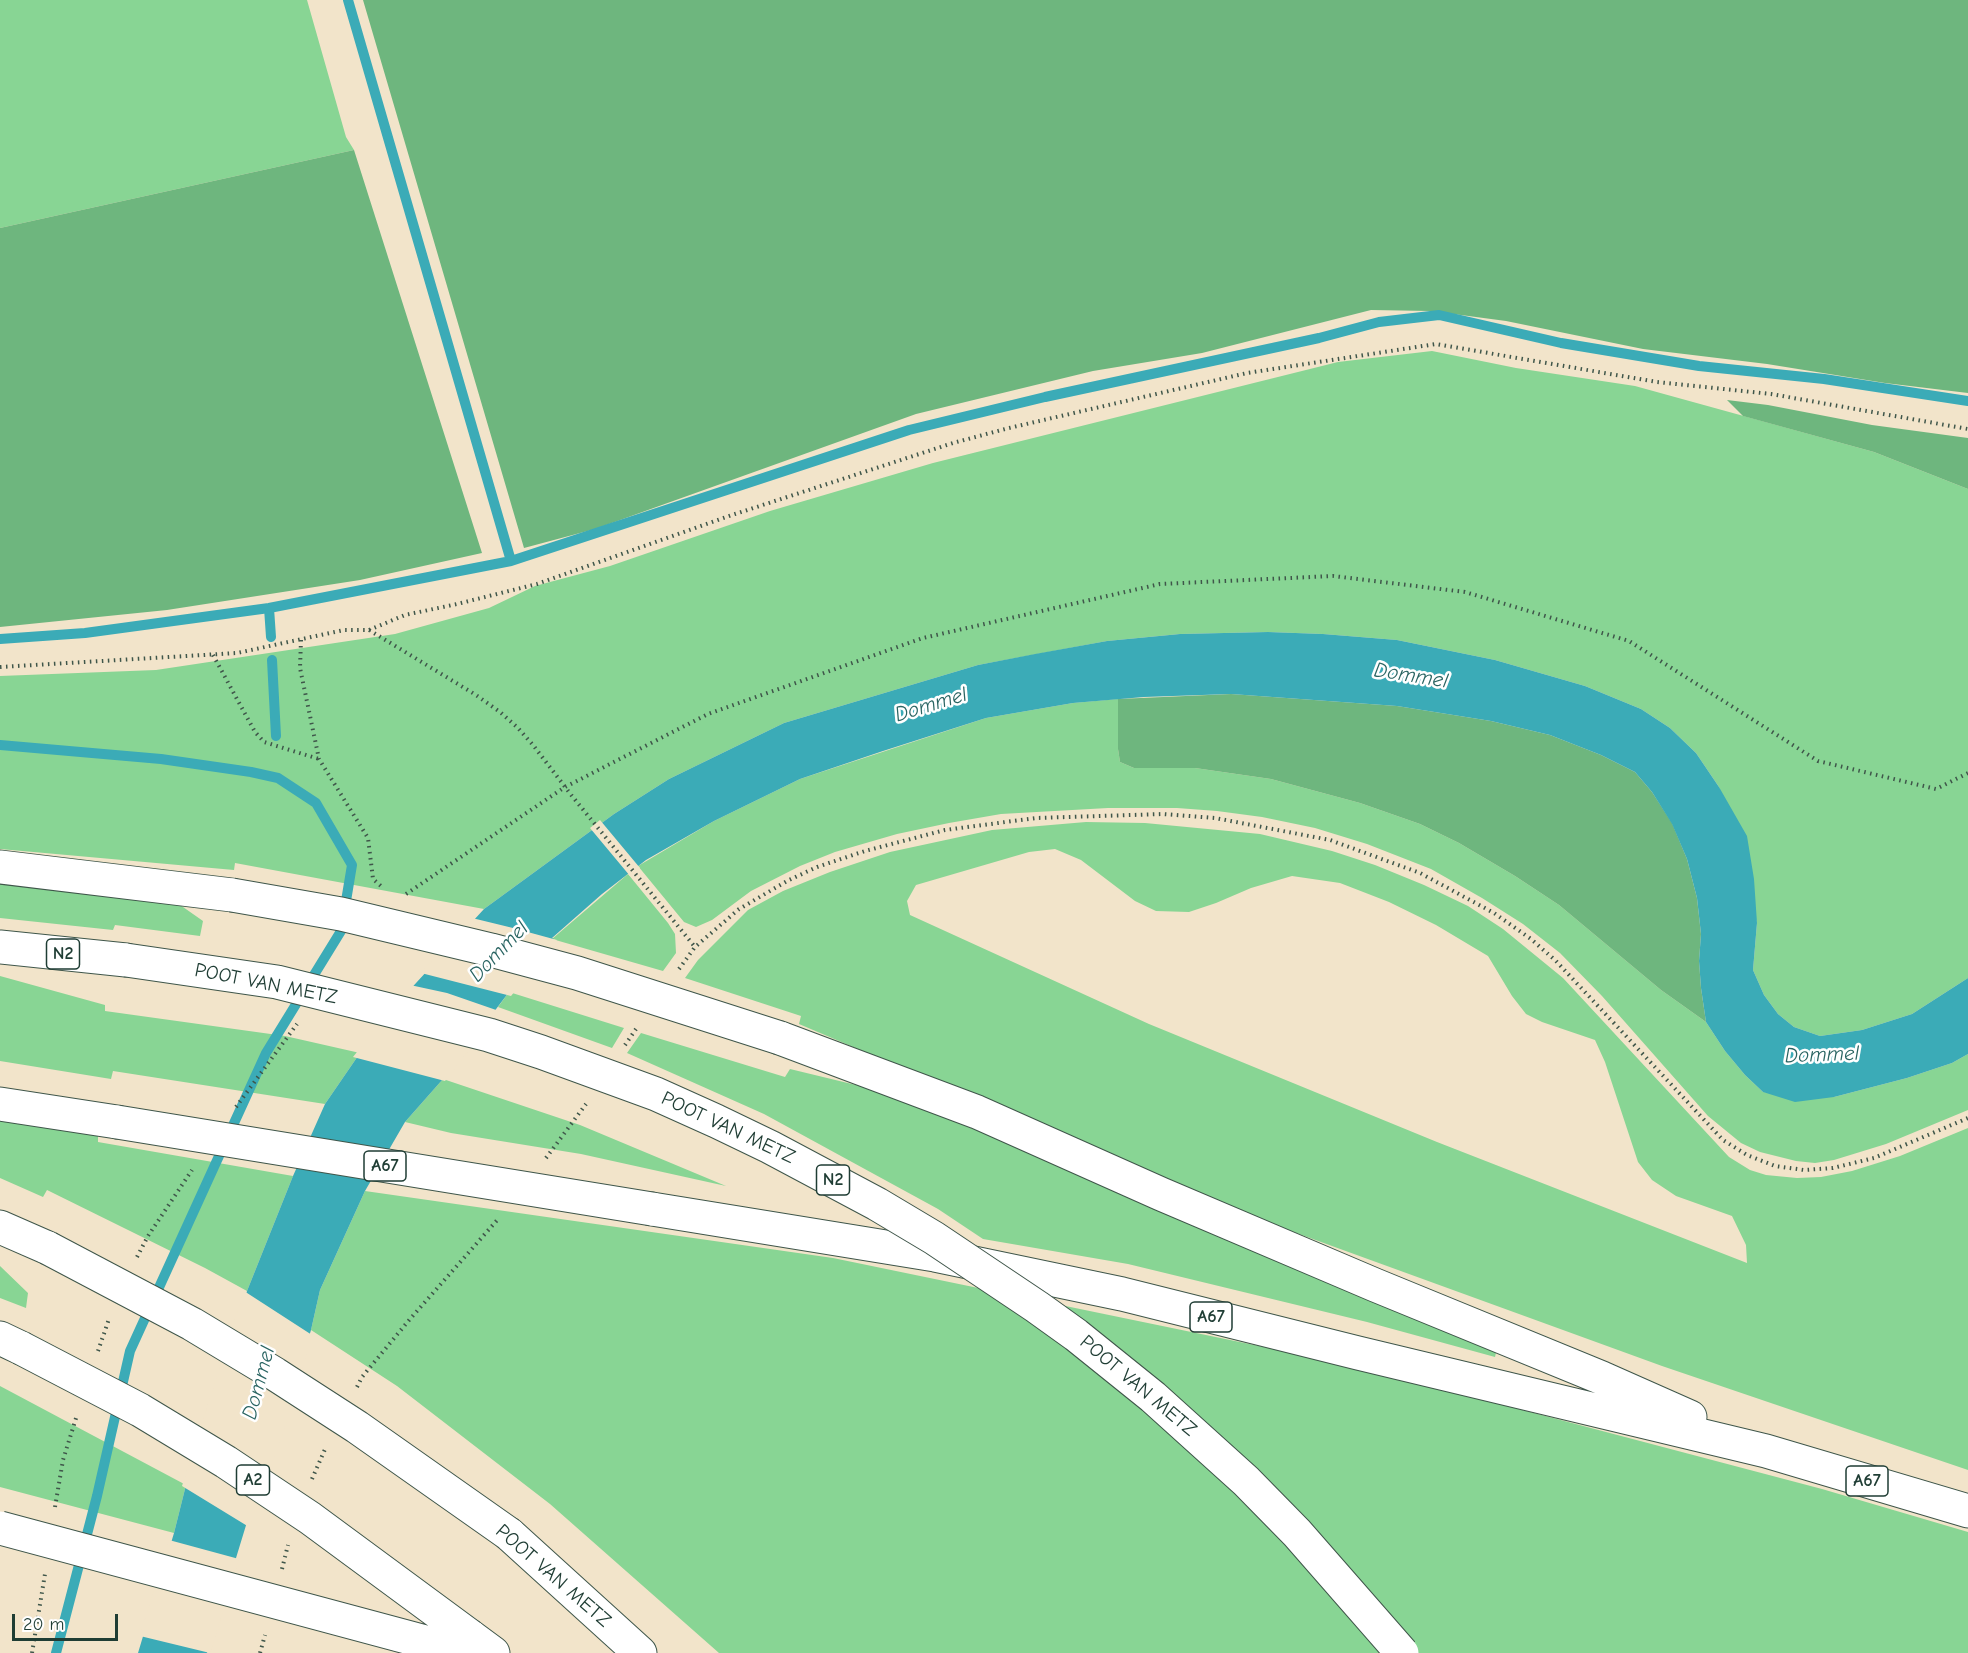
<!DOCTYPE html>
<style>
body{margin:0}
#map{position:relative;width:1968px;height:1653px;overflow:hidden;background:#f2e4ca;font-family:"Comic Neue",sans-serif}
canvas{display:block}
.scale{position:absolute;left:12px;top:1614px;width:106px;height:27px;box-sizing:border-box;border:3px solid #1f3d34;border-top:0;padding-left:8px;font-size:18px;line-height:21px;white-space:nowrap;color:#1f3d34;-webkit-text-stroke:4px #fff;paint-order:stroke}
</style>
<div id="map">
<canvas width="1968" height="1653"></canvas>
<div class="scale">20 m</div>
</div>
<script>
const g = document.querySelector('canvas').getContext('2d');
g.lineJoin = 'round';
function paint(path, color) {
  g.fillStyle = color;
  g.fill(path, 'evenodd');
}
function toPath(rows) {
  const path = new Path2D();
  for (const r of rows) {
    path.moveTo(r[0], r[1]);
    for (let i = 2; i < r.length; i += 2) path.lineTo(r[i], r[i + 1]);
  }
  return path;
}
function trace(path, color, width, dash) {
  g.strokeStyle = color;
  g.lineWidth = width;
  g.lineCap = dash ? 'butt' : 'round';
  g.setLineDash(dash || []);
  g.stroke(path);
}
function write(font, color, halo, rows, align = 'center') {
  g.font = font + ' "Comic Neue",sans-serif';
  g.lineWidth = 5;
  g.setLineDash([]);
  g.textBaseline = 'middle';
  g.strokeStyle = halo;
  g.fillStyle = color;
  for (const [text, x, y, turn = 0] of rows) {
    g.save();
    g.translate(x, y);
    g.rotate((+turn || 0) * Math.PI / 180);
    g.textAlign = isNaN(turn) ? turn : align;
    if (halo) g.strokeText(text, 0, 0);
    g.fillText(text, 0, 0);
    g.restore();
  }
}
paint(toPath([
 [0,0,307,0,346,137,354,150,0,228],
 [1432,351,1516,368,1635,386,1874,452,1968,489,1968,978,1912,1014,1862,1030,1820,1036,1794,1027,1778,1014,1764,995,1753,970,1757,923,1719,787,1696,753,1670,728,1641,709,1585,686,1495,660,1397,640,1323,634,1268,632,1180,634,1107,641,978,665,784,723,669,779,614,814,484,909,235,863,234,870,0,849,0,676,156,670,395,634,489,608,535,586,610,566,770,511,933,463,1338,362],
 [1118,699,1118,749,1120,762,1134,768,1195,768,1271,779,1360,803,1420,824,1459,843,1515,876,1559,905,1661,990,1706,1022,1725,1051,1745,1075,1763,1092,1834,1097,1907,1078,1952,1063,1968,1054,1968,1110,1886,1144,1834,1160,1815,1163,1796,1161,1760,1152,1741,1143,1708,1116,1602,996,1560,953,1523,924,1482,898,1431,869,1367,844,1315,828,1262,817,1217,811,1177,808,1108,808,1001,814,949,823,897,834,835,852,800,866,751,891,712,920,696,927,684,922,638,866,714,821,800,779,986,718,1073,703],
 [1086,822,1145,823,1260,834,1332,851,1375,865,1424,885,1468,906,1503,929,1563,978,1729,1157,1750,1170,1766,1175,1797,1178,1821,1177,1852,1171,1900,1156,1968,1128,1968,1470,1662,1366,1255,1218,799,1024,801,1016,685,978,698,960,748,910,783,891,830,872,890,852,992,830],
 [1055,849,1081,860,1135,901,1156,911,1189,912,1216,903,1251,888,1292,876,1340,883,1389,902,1436,925,1488,956,1512,996,1526,1014,1542,1022,1595,1040,1605,1062,1638,1162,1652,1180,1676,1196,1732,1216,1746,1245,1747,1263,1437,1142,1149,1024,910,915,907,901,916,885,1029,852],
 [628,874,668,923,675,934,676,953,663,971,552,939],
 [0,875,173,900,203,921,200,936,115,925,113,930,0,918],
 [0,976,105,1005,105,1011,285,1036,360,1053,325,1104,113,1071,111,1079,0,1061],
 [509,992,624,1028,612,1048,498,1007],
 [641,1033,785,1077,790,1069,889,1093,973,1125,1497,1348,1495,1357,1367,1322,1128,1264,983,1239,938,1209,764,1114,627,1053],
 [443,1079,580,1125,726,1186,581,1154,451,1133,405,1122],
 [0,1120,98,1135,98,1142,293,1176,247,1291,205,1268,47,1190,43,1197,0,1178],
 [365,1191,833,1258,1356,1366,1822,1489,1968,1532,1968,1653,719,1653,550,1504,397,1386,311,1330,320,1290],
 [0,1266,28,1293,26,1308,0,1298],
 [0,1386,186,1485,174,1533,0,1487]
]), '#88d594');
paint(toPath([
 [363,0,1968,0,1968,393,1885,383,1767,364,1643,349,1506,321,1431,311,1371,310,1202,353,1093,371,916,414,595,529,524,548],
 [354,150,482,553,360,580,167,610,0,627,0,228],
 [1727,400,1768,405,1872,425,1968,438,1968,489,1874,452,1743,416],
 [1231,694,1397,706,1491,721,1550,735,1601,755,1635,772,1652,792,1672,823,1687,859,1697,898,1701,934,1699,961,1701,988,1706,1022,1661,990,1559,905,1515,876,1459,843,1420,824,1360,803,1271,779,1195,768,1134,768,1120,762,1118,749,1118,699]
]), '#6eb67e');
paint(toPath([
 [1268,632,1323,634,1397,640,1495,660,1585,686,1641,709,1670,728,1696,753,1719,787,1747,836,1754,879,1757,923,1753,970,1764,995,1778,1014,1794,1027,1820,1036,1862,1030,1912,1014,1968,978,1968,1054,1952,1063,1907,1078,1834,1097,1795,1102,1763,1092,1745,1075,1725,1051,1706,1022,1701,988,1699,961,1701,934,1697,898,1687,859,1672,824,1652,792,1635,772,1601,755,1550,735,1491,721,1397,706,1231,694,1144,697,1073,703,986,718,883,751,800,779,714,821,646,860,602,894,552,938,554,939,509,992,443,1079,405,1122,365,1191,320,1290,311,1330,282,1425,247,1522,207,1653,138,1653,174,1533,186,1485,247,1291,293,1176,325,1104,360,1053,405,995,484,909,614,814,669,779,784,723,978,665,1035,654,1107,641,1180,634]
]), '#3babb7');
paint(toPath([
 [600,820,640,868,630,876,590,828],
 [472,918,513,928,557,940,511,996,421,973],
 [410,985,447,993,499,1011,445,1081,353,1057],
 [244,1291,312,1335,285,1426,249,1527,182,1486],
 [169,1540,239,1559,210,1653,140,1636]
]), '#f2e4ca');
trace(toPath([
 [348,0,511,561],
 [269,608,271,637],
 [0,639,85,633,269,608,511,561,909,430,1045,397,1319,338,1379,322,1439,315,1561,343,1699,366,1824,379,1968,401],
 [272,660,276,736],
 [0,745,161,759,251,772,278,778,316,803,352,865,341,931,266,1053,130,1351,97,1496,56,1653]
]), '#3babb7', 10);
const trunk = toPath([
 [0,947,126,960]
]);
const motorway = toPath([
 [0,867,232,895],
 [780,1038,977,1112,1161,1194,1375,1285,1602,1378,1690,1417],
 [0,1104,117,1122],
 [652,1209,935,1255,1122,1294,1358,1353,1766,1451,1968,1511],
 [0,1227,48,1248],
 [0,1338,21,1348],
 [509,1534,640,1653],
 [470,1636,493,1653]
]);
trace(trunk, '#3f564a', 35);
trace(motorway, '#3f564a', 35);
trace(toPath([
 [369,630,405,615,457,604,537,584,732,515,953,443,1009,428,1247,373,1436,344,1657,382,1771,394,1968,429],
 [301,640,300,668,319,759,368,838,373,879,382,887],
 [213,655,255,732,264,742,319,759],
 [0,667,237,653,344,630,369,630,476,695,500,712,517,727,533,745,572,796,695,947],
 [406,894,565,787,708,714,923,638,1160,584,1333,576,1465,592,1629,641,1818,761,1936,789,1968,773],
 [679,969,695,947,739,909,789,880,817,867,865,851,945,830,1036,818,1163,814,1215,818,1330,840,1420,873,1494,913,1531,939,1556,961,1723,1140,1747,1155,1775,1166,1804,1170,1833,1168,1874,1158,1968,1118],
 [625,1045,636,1029],
 [236,1107,297,1024],
 [546,1158,586,1104],
 [137,1257,148,1236,192,1170],
 [98,1351,109,1319],
 [357,1387,362,1377,410,1319,499,1218],
 [312,1479,326,1447],
 [55,1507,63,1460,77,1415],
 [282,1569,288,1545],
 [32,1653,45,1574],
 [260,1653,265,1635]
]), '#3f564a', 4, [1.5, 4.5]);
trace(trunk, '#fff', 33);
trace(motorway, '#fff', 33);
const trunkBridge = toPath([
 [126,960,277,982,489,1035,541,1052,656,1094,716,1121,770,1147,877,1204,934,1238,1037,1307,1076,1335,1153,1397,1246,1481,1297,1533,1402,1653]
]);
const motorwayBridge = toPath([
 [232,895,341,914,491,950,577,973,780,1038],
 [117,1122,652,1209],
 [48,1248,192,1324,275,1374,357,1427,509,1534],
 [21,1348,140,1410,226,1462,310,1518,470,1636],
 [0,1528,466,1653]
]);
trace(trunkBridge, '#3f564a', 35, []);
trace(motorwayBridge, '#3f564a', 35, []);
trace(trunkBridge, '#fff', 33);
trace(motorwayBridge, '#fff', 33);
for (const [x, y, w] of [
 [63,954,33],
 [385,1166,42],
 [833,1180,33],
 [1211,1317,42],
 [253,1480,33],
 [1867,1481,42]
]) {
  const box = new Path2D();
  box.roundRect(x - w / 2, y - 15, w, 30, 4.5);
  g.fillStyle = '#fff';
  g.fill(box);
  trace(box, '#1f3d34', 1.5);
}
write('bold 18px', '#1f3d34', null, [
 ["N2",63,954],
 ["A67",385,1166],
 ["N2",833,1180],
 ["A67",1211,1317],
 ["A2",253,1480],
 ["A67",1867,1481]
]);
write('20px', '#1f3d34', '#fff', [
 ["POOT VAN METZ",266,984,11],
 ["POOT VAN METZ",728,1128,25],
 ["POOT VAN METZ",1138,1386,40],
 ["POOT VAN METZ",553,1576,41]
]);
write('italic 21px', '#296462', '#fff', [
 ["Dommel",1411,676,9],
 ["Dommel",931,705,-17],
 ["Dommel",499,952,-46],
 ["Dommel",1822,1055,-2],
 ["Dommel",259,1383,-75]
]);
</script>
